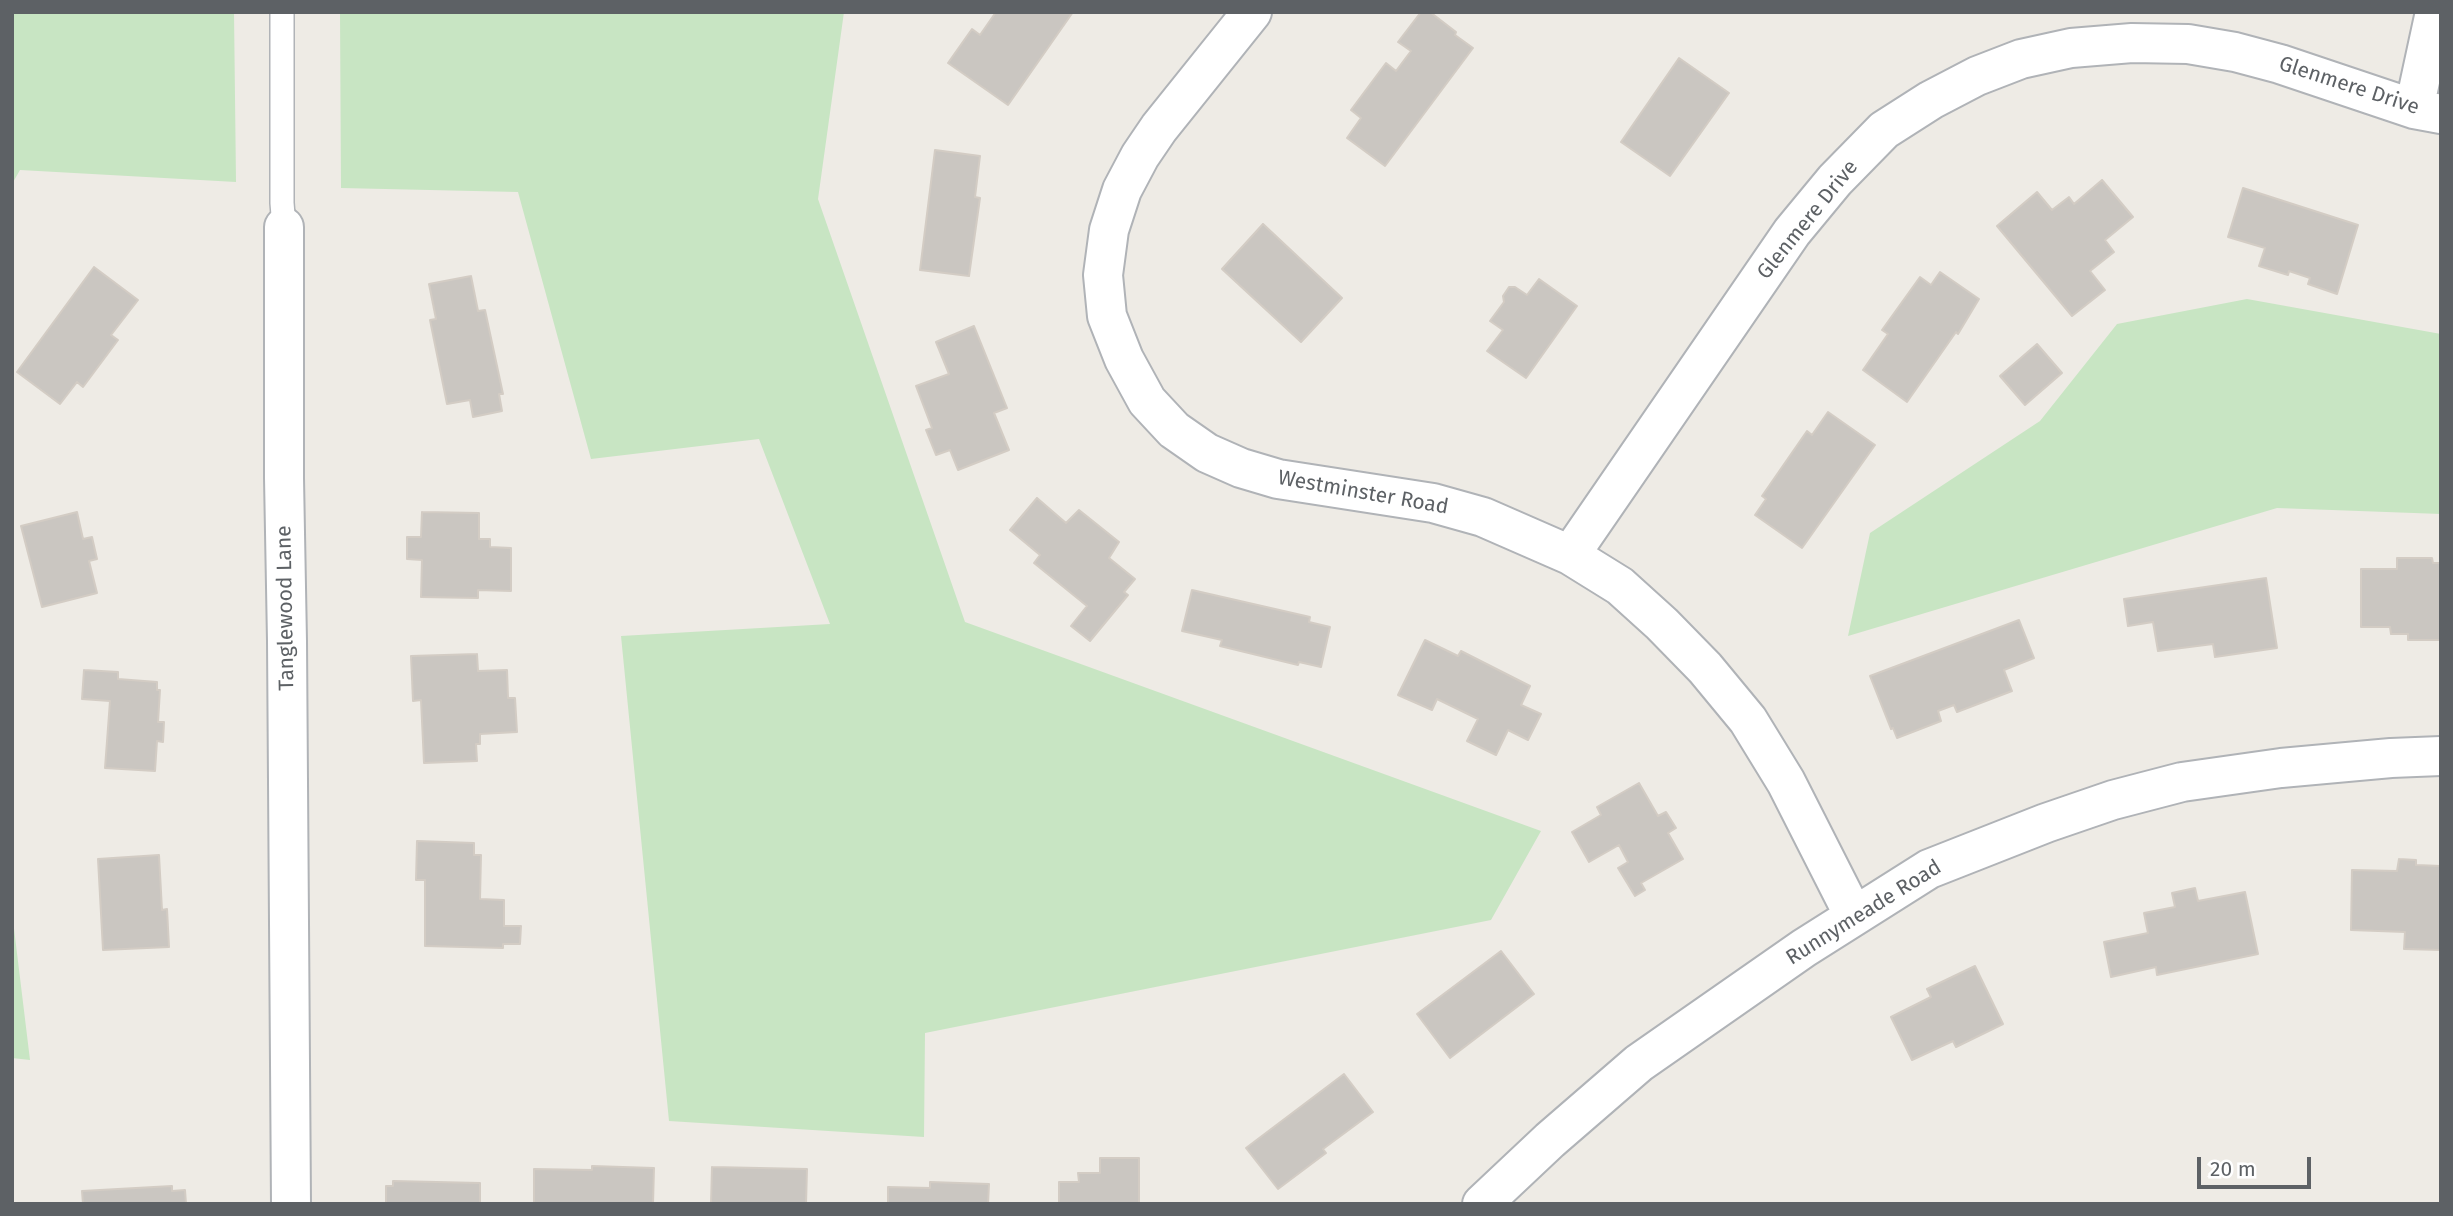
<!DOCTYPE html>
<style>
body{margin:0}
#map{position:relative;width:2453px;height:1216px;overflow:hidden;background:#eeebe5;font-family:"Fira Sans",sans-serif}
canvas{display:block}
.frame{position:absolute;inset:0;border:14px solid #5d6165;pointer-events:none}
.scale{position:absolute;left:2197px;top:1157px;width:114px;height:32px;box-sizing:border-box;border:4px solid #5d6165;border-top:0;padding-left:9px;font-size:21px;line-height:24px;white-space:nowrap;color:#5d6165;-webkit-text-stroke:5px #fff;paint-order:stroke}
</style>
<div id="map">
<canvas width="2453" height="1216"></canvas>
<div class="frame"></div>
<div class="scale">20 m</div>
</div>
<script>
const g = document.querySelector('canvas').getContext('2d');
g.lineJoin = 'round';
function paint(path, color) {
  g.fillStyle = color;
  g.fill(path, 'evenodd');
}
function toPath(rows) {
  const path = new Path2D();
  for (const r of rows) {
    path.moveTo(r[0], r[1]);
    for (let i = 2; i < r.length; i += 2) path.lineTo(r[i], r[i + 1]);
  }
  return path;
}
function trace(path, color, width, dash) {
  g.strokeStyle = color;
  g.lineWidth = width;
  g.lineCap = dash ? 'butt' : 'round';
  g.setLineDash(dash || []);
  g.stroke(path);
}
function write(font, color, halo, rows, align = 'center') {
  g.font = font + ' "Fira Sans",sans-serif';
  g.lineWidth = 5;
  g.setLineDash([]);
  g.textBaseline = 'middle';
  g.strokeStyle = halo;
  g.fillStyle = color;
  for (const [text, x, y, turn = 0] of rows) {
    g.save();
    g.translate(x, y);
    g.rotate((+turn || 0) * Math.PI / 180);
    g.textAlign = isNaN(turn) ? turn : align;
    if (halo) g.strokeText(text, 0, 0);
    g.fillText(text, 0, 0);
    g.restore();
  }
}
paint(toPath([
 [12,12,234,12,236,182,20,170,12,184],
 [340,12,844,12,818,199,965,622,1541,831,1491,920,925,1033,924,1137,669,1121,621,636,830,624,759,439,591,459,518,192,341,188],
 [2247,299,2441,334,2441,514,2277,508,1848,636,1870,533,2040,421,2117,324],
 [12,912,30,1060,12,1058]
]), '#c8e5c3');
const building = toPath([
 [996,12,1073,12,1008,105,948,63,972,29,980,35,996,12],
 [1421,12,1430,12,1456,32,1455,35,1473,48,1385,166,1347,138,1361,118,1351,110,1386,63,1396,71,1411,51,1398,42,1421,12],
 [1679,58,1729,93,1670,176,1621,142,1679,58],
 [935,150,980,156,975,197,980,198,969,276,920,270,935,150],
 [2102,180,2133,217,2105,240,2114,252,2090,271,2105,290,2072,316,1997,226,2037,192,2052,210,2069,197,2074,204,2102,180],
 [2243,188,2358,225,2337,294,2308,284,2310,278,2289,271,2288,275,2259,266,2265,248,2228,237,2243,188],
 [1263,224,1342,298,1301,342,1222,269,1263,224],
 [94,267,138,300,111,335,118,340,83,387,77,382,60,404,17,372,94,267],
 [1940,272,1979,299,1958,334,1956,332,1907,402,1863,370,1888,334,1882,330,1920,277,1931,285,1940,272],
 [471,276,478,311,485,310,503,394,499,394,502,411,473,417,470,400,447,404,430,320,436,319,429,284,471,276],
 [1539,279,1577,306,1526,378,1487,351,1503,330,1490,321,1504,302,1503,296,1509,287,1515,287,1527,295,1539,279],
 [974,326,1007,408,994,413,1009,450,958,470,950,450,936,455,926,430,932,428,916,386,949,374,936,342,974,326],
 [2037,344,2062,373,2025,405,2000,376,2037,344],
 [1828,412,1875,445,1802,548,1755,515,1766,499,1762,496,1807,431,1812,435,1828,412],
 [1037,498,1066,523,1079,510,1119,542,1109,558,1135,579,1124,592,1128,595,1090,641,1071,626,1087,606,1034,563,1040,555,1010,530,1037,498],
 [77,512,83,539,92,537,97,559,89,561,97,593,42,607,21,526,77,512],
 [422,512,479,513,479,539,490,539,490,547,511,548,511,591,478,590,478,598,421,597,422,560,407,559,407,537,421,537,422,512],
 [2397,558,2432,558,2433,563,2441,563,2441,640,2408,640,2408,634,2391,634,2390,627,2361,627,2361,569,2397,569,2397,558],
 [2266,578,2277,648,2215,657,2213,644,2158,651,2153,622,2128,626,2124,599,2266,578],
 [1192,590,1310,617,1309,622,1330,627,1321,667,1299,662,1298,665,1220,646,1222,640,1182,631,1192,590],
 [2019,620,2034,658,2004,670,2012,691,1957,712,1954,705,1938,711,1941,721,1897,738,1893,728,1891,729,1870,676,2019,620],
 [1425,640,1458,656,1461,651,1530,686,1521,705,1541,714,1528,740,1508,730,1496,755,1467,741,1478,719,1437,699,1432,710,1398,695,1425,640],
 [477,654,478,671,507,670,508,698,515,698,517,732,480,734,480,744,476,744,477,761,424,763,421,700,413,701,411,656,477,654],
 [84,670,118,672,118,679,157,682,157,690,160,690,158,722,164,722,163,742,157,741,155,771,105,768,110,701,82,699,84,670],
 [1639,783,1658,816,1666,812,1676,828,1668,833,1683,859,1641,883,1645,890,1635,896,1618,868,1628,862,1619,845,1589,862,1572,832,1601,815,1597,807,1639,783],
 [417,841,474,843,474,855,481,855,480,899,504,900,504,926,521,926,520,944,503,944,503,948,425,946,425,880,416,880,417,841],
 [159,855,162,910,167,909,169,947,103,950,98,859,159,855],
 [2399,859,2416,860,2416,865,2441,866,2441,950,2404,949,2405,932,2351,930,2352,870,2397,871,2399,859],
 [2195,888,2198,901,2245,892,2258,954,2157,975,2156,967,2111,977,2104,942,2148,933,2144,913,2175,907,2172,893,2195,888],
 [1501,951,1534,994,1450,1058,1417,1014,1501,951],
 [1975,966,2003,1024,1956,1047,1953,1041,1912,1060,1891,1017,1931,997,1927,989,1975,966],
 [1344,1074,1373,1112,1323,1149,1326,1153,1278,1189,1246,1148,1344,1074],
 [1100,1158,1139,1158,1139,1204,1059,1204,1059,1182,1079,1182,1078,1173,1100,1173,1100,1158],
 [592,1166,654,1168,653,1204,534,1204,534,1169,592,1170,592,1166],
 [712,1167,807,1169,806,1204,711,1204,712,1167],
 [393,1181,480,1183,480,1204,386,1204,386,1186,393,1186,393,1181],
 [930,1182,989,1184,988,1204,888,1204,888,1187,930,1188,930,1182],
 [172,1186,172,1191,185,1190,186,1204,83,1204,82,1191,172,1186]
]);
paint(building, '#cac6c1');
trace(building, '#d3ccc4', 2);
const service = toPath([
 [282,12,282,203,284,227]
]);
const minor = toPath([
 [1252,12,1159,128,1140,156,1122,190,1109,230,1103,275,1107,316,1124,359,1147,401,1174,430,1207,453,1241,468,1278,479,1433,503,1483,517,1570,555,1620,586,1662,624,1705,668,1748,720,1786,782,1854,916],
 [2414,109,2435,12],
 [284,227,284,478,287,641,291,1204],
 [1570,555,1792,232,1835,180,1884,130,1931,100,1977,76,2021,59,2071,48,2132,43,2188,44,2235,52,2280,64,2414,109,2441,114],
 [1482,1204,1550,1140,1639,1063,1804,948,1929,869,2046,823,2113,800,2182,782,2281,768,2391,758,2441,756]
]);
trace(service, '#b0b3b7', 26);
trace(minor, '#b0b3b7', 42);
trace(service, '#fff', 23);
trace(minor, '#fff', 38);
write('21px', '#5d6165', '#fff', [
 ["Glenmere Drive",2349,86,18],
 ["Glenmere Drive",1808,220,-51],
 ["Westminster Road",1363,493,10],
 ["Tanglewood Lane",286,608,-91],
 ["Runnymeade Road",1864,913,-32]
]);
</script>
